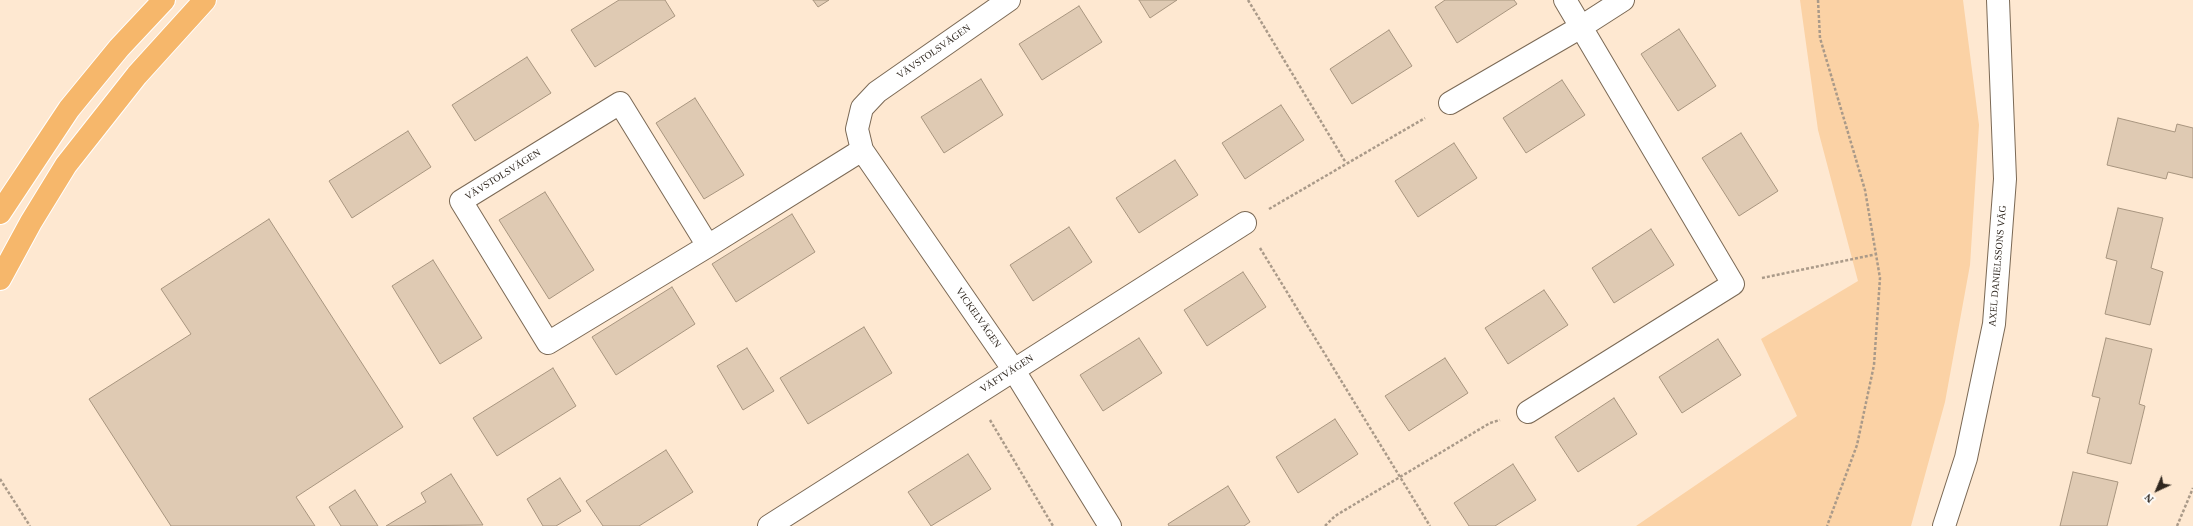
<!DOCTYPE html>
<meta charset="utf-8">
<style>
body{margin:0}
#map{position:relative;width:2193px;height:526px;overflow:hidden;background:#fee8d1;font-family:"Times New Roman",serif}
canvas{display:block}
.north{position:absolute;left:2137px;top:470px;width:40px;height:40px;-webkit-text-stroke:3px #fff;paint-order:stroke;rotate:224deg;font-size:11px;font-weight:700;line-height:16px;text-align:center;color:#2f271f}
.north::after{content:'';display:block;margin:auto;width:14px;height:18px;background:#2f271f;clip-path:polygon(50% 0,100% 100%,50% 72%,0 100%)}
</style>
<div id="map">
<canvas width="2193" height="526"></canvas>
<div class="north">N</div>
</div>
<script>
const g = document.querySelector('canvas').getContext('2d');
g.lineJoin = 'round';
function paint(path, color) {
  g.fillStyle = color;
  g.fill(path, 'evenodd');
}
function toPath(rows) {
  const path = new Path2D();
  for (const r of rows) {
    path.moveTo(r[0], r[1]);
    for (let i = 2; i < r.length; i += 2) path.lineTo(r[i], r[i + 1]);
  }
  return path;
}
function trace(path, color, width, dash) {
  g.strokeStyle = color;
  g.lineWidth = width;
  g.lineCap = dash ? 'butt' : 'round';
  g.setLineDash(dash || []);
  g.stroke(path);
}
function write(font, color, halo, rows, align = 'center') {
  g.font = font + ' "Times New Roman",serif';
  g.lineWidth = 3;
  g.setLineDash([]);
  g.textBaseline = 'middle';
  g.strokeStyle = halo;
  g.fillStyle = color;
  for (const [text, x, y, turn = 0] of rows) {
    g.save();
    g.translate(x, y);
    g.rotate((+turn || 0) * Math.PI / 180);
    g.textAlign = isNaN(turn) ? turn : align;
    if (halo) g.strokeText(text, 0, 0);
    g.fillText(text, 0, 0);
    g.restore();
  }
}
paint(toPath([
 [1800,0,1963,0,1979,125,1970,265,1945,402,1911,526,1636,526,1797,416,1761,339,1858,281,1818,130]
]), '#fbd2a5');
const building = toPath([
 [619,0,665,0,675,16,595,67,571,30,619,0],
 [813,0,829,0,818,7,813,0],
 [1139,0,1177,0,1150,18,1139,0],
 [1445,0,1514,0,1517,4,1457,43,1435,7,1445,0],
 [1079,6,1102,42,1042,80,1019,44,1079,6],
 [1679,29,1716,86,1678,111,1641,54,1679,29],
 [1389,30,1412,66,1352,104,1330,69,1389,30],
 [527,57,551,93,475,141,452,105,527,57],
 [981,79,1003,115,944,153,921,117,981,79],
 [1562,80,1585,115,1526,153,1503,118,1562,80],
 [695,98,744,175,704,199,656,123,695,98],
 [1281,105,1304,140,1245,179,1222,143,1281,105],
 [2118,118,2175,132,2177,124,2193,128,2193,178,2168,172,2166,179,2107,165,2118,118],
 [408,131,431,167,352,218,329,181,408,131],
 [1741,133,1778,191,1739,216,1702,158,1741,133],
 [1454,143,1477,178,1418,217,1395,181,1454,143],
 [1175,160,1198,195,1139,233,1116,198,1175,160],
 [545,192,594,270,549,299,499,220,545,192],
 [2118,208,2163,218,2151,268,2163,272,2150,325,2105,314,2117,261,2106,258,2118,208],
 [792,214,815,252,736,302,712,264,792,214],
 [269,219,403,427,296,497,315,526,171,526,89,399,191,334,161,289,269,219],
 [1069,227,1092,262,1033,301,1010,265,1069,227],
 [1651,229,1674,265,1614,303,1592,268,1651,229],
 [433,260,482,338,440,364,392,286,433,260],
 [1243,272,1266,307,1207,346,1184,310,1243,272],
 [672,287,695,324,616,375,592,337,672,287],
 [1544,290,1568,325,1508,364,1485,328,1544,290],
 [864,327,892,373,808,424,780,378,864,327],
 [1139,338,1162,373,1103,411,1080,375,1139,338],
 [2106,338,2152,349,2139,404,2145,406,2131,464,2087,453,2100,398,2092,396,2106,338],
 [1718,339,1741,375,1682,413,1659,377,1718,339],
 [747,348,774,391,743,410,717,366,747,348],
 [1445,358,1468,393,1409,431,1385,396,1445,358],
 [553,368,576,406,497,456,473,418,553,368],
 [1614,398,1637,434,1578,472,1555,437,1614,398],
 [1335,419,1358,454,1298,493,1276,457,1335,419],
 [666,450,693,492,639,526,603,526,586,501,666,450],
 [968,454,991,489,931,526,908,492,968,454],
 [1513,464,1536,500,1495,526,1469,526,1454,503,1513,464],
 [2073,472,2118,482,2107,526,2060,526,2073,472],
 [451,474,483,525,386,526,426,502,421,493,451,474],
 [560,478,581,511,556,526,543,526,527,499,560,478],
 [1228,486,1250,522,1244,526,1169,526,1168,524,1228,486],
 [355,490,378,526,341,526,329,507,355,490]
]);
paint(building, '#dfcab3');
trace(building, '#a8957f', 1);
const minor = toPath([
 [1009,0,877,92,862,108,857,129,862,150,1013,369,1110,526],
 [1450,103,1581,27,1623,0],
 [708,246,620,103,461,201,548,343,708,246,862,150],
 [1528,412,1733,284,1565,0],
 [769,526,1245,223],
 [1944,526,1966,458,1994,324,2005,179,1998,0]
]);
const highway = toPath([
 [0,213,69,109,119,48,164,0],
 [0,279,31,222,66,165,137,75,205,0]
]);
trace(minor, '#7b6955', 24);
trace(highway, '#fff', 24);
trace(toPath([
 [1248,0,1346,163],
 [1818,0,1820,38,1865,190,1880,278,1874,365,1857,445,1827,526],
 [1269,209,1425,118],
 [1260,248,1430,526],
 [1762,278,1877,254],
 [990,420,1053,526],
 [0,479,30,526],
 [1325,526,1335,516,1490,423,1500,420],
 [2177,526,2193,488]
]), '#aa9a89', 2.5, [3, 2]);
trace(minor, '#fff', 22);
trace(highway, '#f6b76b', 22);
write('10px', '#2f271f', '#fff', [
 ["VÄVSTOLSVÄGEN",934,52,-35],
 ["VÄVSTOLSVÄGEN",503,175,-32],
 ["AXEL DANIELSSONS VÄG",1998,266,-85],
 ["VICKELVÄGEN",978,318,55],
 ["VÄFTVÄGEN",1007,374,-33]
]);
</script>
